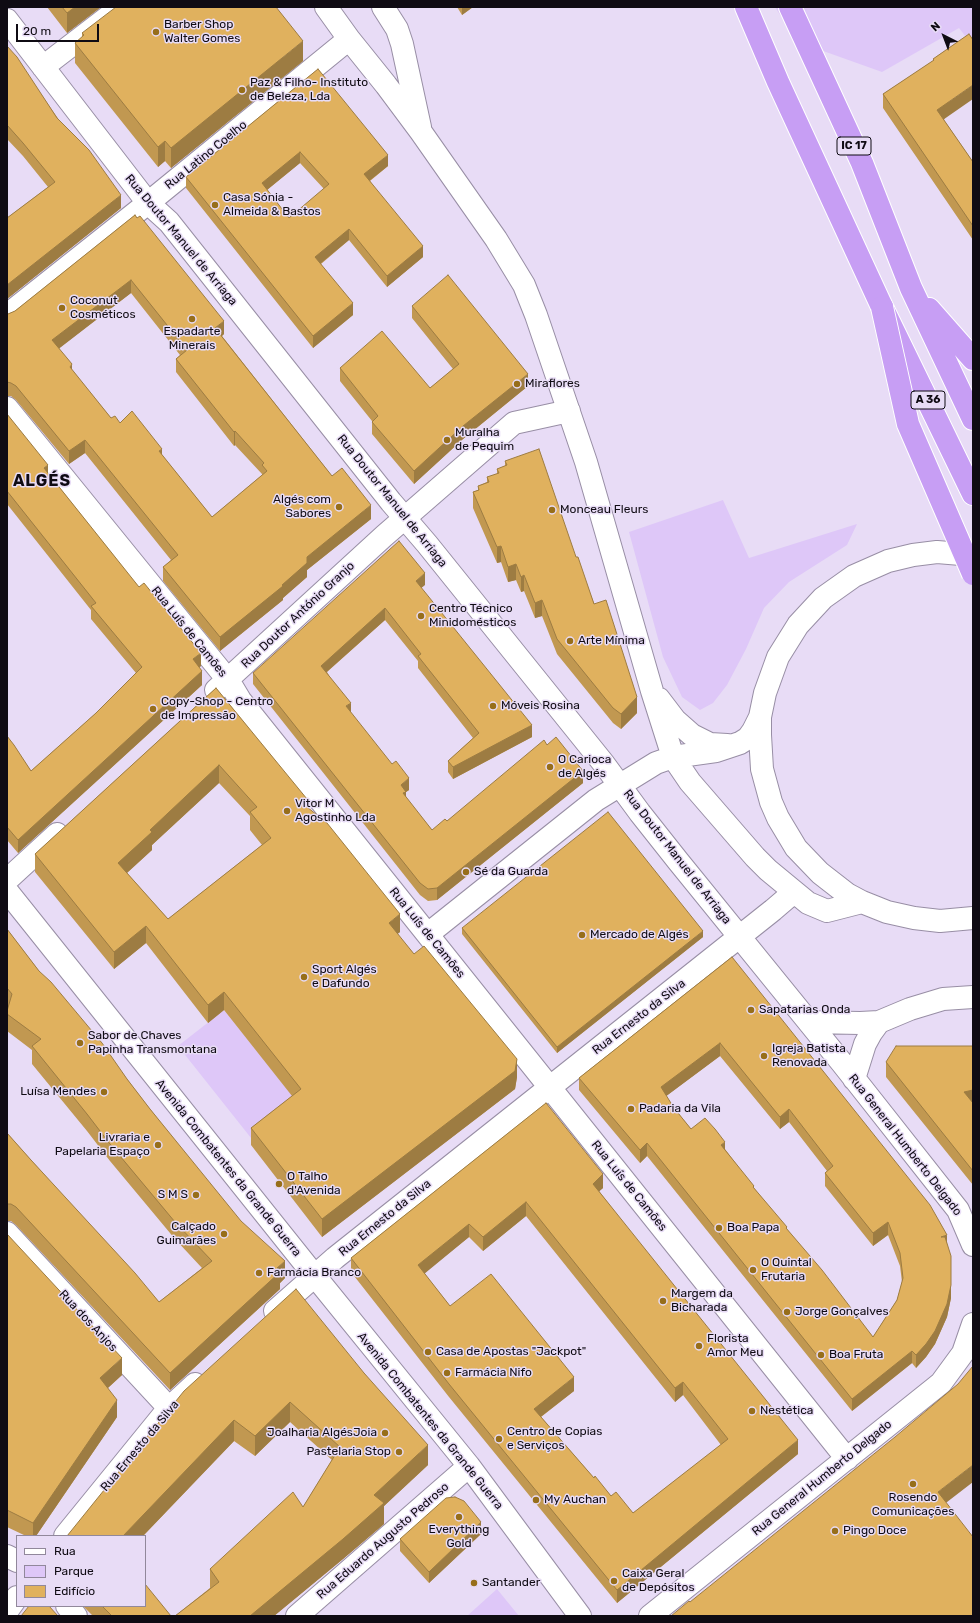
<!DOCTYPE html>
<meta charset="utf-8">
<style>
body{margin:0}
#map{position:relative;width:980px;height:1623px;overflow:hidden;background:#e8dcf6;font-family:Rubik,sans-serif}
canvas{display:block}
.frame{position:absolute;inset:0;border:8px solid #0f0b13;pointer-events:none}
.legend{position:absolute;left:16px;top:1535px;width:130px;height:72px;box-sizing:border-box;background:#e8dcf6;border:1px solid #91889b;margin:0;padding:5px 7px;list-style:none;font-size:12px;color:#0f0b13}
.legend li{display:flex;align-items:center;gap:8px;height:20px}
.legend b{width:20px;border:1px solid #91889b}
.north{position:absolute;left:924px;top:16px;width:40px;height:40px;-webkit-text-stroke:3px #e8dcf6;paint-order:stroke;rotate:318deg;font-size:11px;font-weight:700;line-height:16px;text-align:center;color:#0f0b13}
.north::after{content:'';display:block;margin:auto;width:14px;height:18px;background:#0f0b13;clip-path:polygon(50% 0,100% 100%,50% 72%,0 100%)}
.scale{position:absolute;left:16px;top:24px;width:83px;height:18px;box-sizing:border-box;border:2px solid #0f0b13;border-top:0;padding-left:5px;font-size:12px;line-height:14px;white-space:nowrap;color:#0f0b13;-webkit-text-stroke:3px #e8dcf6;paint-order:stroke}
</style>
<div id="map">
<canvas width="980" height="1623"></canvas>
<div class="frame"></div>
<ul class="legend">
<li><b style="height:5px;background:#fff"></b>Rua</li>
<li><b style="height:11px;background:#dec7f8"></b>Parque</li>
<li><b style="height:11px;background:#e0b15e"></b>Edifício</li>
</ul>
<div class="north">N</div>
<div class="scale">20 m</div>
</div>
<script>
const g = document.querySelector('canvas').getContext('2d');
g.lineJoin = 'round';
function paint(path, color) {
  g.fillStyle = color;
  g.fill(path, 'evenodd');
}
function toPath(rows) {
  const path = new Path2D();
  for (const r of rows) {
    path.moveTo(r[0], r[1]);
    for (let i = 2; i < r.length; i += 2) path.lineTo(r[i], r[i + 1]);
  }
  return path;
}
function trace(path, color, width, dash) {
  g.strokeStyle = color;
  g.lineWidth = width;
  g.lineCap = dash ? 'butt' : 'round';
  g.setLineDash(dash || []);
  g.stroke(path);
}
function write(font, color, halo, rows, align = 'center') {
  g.font = font + ' Rubik,sans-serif';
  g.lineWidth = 3;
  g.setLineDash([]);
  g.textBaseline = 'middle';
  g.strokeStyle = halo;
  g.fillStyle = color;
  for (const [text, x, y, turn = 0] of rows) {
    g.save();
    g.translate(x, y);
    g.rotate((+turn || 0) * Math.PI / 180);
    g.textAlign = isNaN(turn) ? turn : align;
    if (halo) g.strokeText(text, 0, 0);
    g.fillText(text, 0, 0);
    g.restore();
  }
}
paint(toPath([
 [775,7,973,7,973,46,959,28,882,72,798,42],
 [723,500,749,558,857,524,847,545,789,582,764,608,746,649,727,685,713,703,700,710,682,697,663,657,629,532],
 [224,1010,298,1103,255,1143,178,1046],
 [497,1589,519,1616,467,1616]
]), '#dec7f8');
const minor = toPath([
 [326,7,349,39,386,85,421,132,496,239,524,285,536,315,586,462,652,691,673,757,690,782,755,857,768,870,808,903,827,911,862,902],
 [383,7,397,29,402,44,420,127],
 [7,20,148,203,169,222,391,502,427,544,604,764,640,813,678,861,842,1063,958,1210,973,1245],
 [43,67,121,7],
 [7,315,148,203,349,39],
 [7,408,228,680,240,700,847,1459],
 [973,555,937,552,913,555,888,561,854,576,823,598,798,625,778,657,765,693,760,717,760,735,762,769,771,802,778,818,796,848,820,873,847,894,862,902,887,912,914,918,940,921,973,918],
 [216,690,384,536,514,423,569,411],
 [659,699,675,720,692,735,710,744,727,745],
 [7,880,57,834],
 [7,891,314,1275,469,1466,580,1616],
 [428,934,596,800,656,763,673,757,716,751,740,743,748,738,753,731,760,717],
 [809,1022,860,1023,879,1022,910,1009,943,999,973,997],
 [854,1079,865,1044,871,1033,879,1022],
 [7,1233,169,1408],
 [275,1311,335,1258,773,910,794,892],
 [65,1536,169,1408,195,1384],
 [7,1556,17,1561],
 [67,1606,76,1616],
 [7,1611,17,1597],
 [297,1616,469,1466],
 [650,1616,941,1383,963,1353,973,1324]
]);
const highway = toPath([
 [746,7,778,82,882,307,973,494],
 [790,7,862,163,911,288,973,419],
 [929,309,973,359]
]);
trace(minor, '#988ea5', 24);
trace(highway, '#fff', 24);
trace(minor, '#fff', 22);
trace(highway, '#c79ef4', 22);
const highwayBridge = toPath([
 [882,307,908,424,973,574]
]);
trace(highwayBridge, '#fff', 24, []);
trace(highwayBridge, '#c79ef4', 22);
paint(toPath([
 [47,7,101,7,67,33],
 [457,7,473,7,462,15],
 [82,33,303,61,171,168,165,161,158,167,75,63,75,43,82,37],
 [969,34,944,120,973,162,973,240,883,108,883,94,933,61,933,59],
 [7,46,121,208,7,299,7,218,48,187,23,156,7,139],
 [318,69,388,166,370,181,423,257,387,287,349,240,321,264,353,315,313,348,186,188,186,177],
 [300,163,324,189,289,218,267,190],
 [135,215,224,334,222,336,332,476,371,519,307,570,307,577,283,598,283,600,220,651,163,581,163,567,171,560,85,453,69,464,16,400,11,396,7,396,7,314,8,314,15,311],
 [131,293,180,355,176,359,176,372,234,446,235,445,262,474,262,475,212,517,162,455,120,423,111,418,72,370,59,348],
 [412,306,528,386,463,439,414,484,372,434,372,421,340,381,340,368,430,388,453,369,412,318],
 [7,414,48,473,201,666,199,667,202,685,18,853,7,840,7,736,31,771,96,713,136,673,91,619,91,610,7,504],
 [505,461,576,557,637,713,621,729,613,723,557,654,542,616,535,618,524,591,521,592,516,580,508,582,501,562,497,563,473,508,473,492,478,490,478,486,487,482,487,477,497,474,497,469,505,466],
 [425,585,421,588,532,737,453,779,448,772,448,761,473,738,418,668,418,661,385,620,327,672,351,713,409,790,406,792,406,798,432,830,447,821,547,745,583,783,437,900,428,901,420,895,253,684,253,673],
 [216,688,307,807,400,932,397,934,414,954,517,1077,515,1089,322,1237,251,1145,251,1128,292,1096,224,1010,208,1023,146,943,114,969,35,872,35,854],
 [219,783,250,816,250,830,262,845,168,919,127,873,152,850,152,845],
 [462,928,703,937,557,1053,462,934],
 [7,929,39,971,127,1079,150,1109,285,1278,280,1283,280,1289,170,1390,16,1225,11,1221,7,1221,7,1133,31,1160,159,1302,202,1268,175,1239,110,1161,87,1131,32,1064,32,1050,7,1031,7,1011,8,1007,7,1005],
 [732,957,947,1243,951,1298,947,1317,935,1344,926,1357,916,1368,912,1363,852,1411,647,1156,640,1163,579,1090,579,1078],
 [720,1056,780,1129,789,1122,827,1171,825,1173,825,1186,873,1246,888,1235,900,1266,902,1282,897,1300,873,1337,754,1188,725,1149,691,1129,674,1108,666,1096],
 [973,1046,973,1185,886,1077,886,1062],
 [546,1103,603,1188,599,1191,798,1454,617,1603,449,1397,351,1272,351,1258],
 [526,1216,675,1402,683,1395,721,1445,633,1513,611,1496,594,1478,541,1417,574,1391,450,1306,424,1273,469,1237,483,1251],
 [7,1234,122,1375,108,1388,117,1417,36,1536,26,1536,7,1527],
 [296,1289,428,1465,384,1506,384,1524,343,1559,274,1616,175,1616,210,1588,210,1569,303,1507,332,1460,290,1422,255,1456,234,1441,143,1536,67,1536],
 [481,1534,429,1583,400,1551,400,1539],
 [83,1606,145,1606,171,1616,93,1616]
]), '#c19851');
paint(toPath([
 [75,7,101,7,67,33,67,13],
 [462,7,473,7,462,15],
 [303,41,303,61,171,168,171,148],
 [973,85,973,99,937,124,937,110],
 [165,141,165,161,158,167,158,147],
 [300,152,300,163,262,194,262,183],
 [388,155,388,166,364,185,364,174],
 [121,195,121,208,7,299,7,285],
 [349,229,349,240,315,268,315,257],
 [423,246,423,257,387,287,387,276],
 [131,280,131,293,52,354,52,340],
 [353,303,353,315,313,348,313,336],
 [224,321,224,334,215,342,215,328],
 [72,364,72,378,70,367],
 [528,374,528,386,463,439,414,484,414,471,463,426],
 [235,431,235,445,234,446,234,432],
 [85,440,85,453,69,464,69,451],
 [162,449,162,462,159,451],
 [48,465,48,478,44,468],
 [371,505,371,519,307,570,307,577,283,598,283,600,220,651,220,637,282,585,307,557],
 [501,546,501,562,497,563,497,547],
 [516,564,516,580,508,582,508,567],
 [425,573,425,585,416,592,416,581],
 [524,575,524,591,521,592,521,577],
 [542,600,542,616,535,618,535,603],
 [385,608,385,620,321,677,321,666],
 [201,653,201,666,193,672,193,659],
 [202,671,202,685,18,853,18,840],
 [637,697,637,713,621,729,621,714],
 [351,703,351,715,346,706],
 [532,725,532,737,453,779,453,767],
 [219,765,219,783,152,845,152,850,118,881,118,863,150,830],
 [583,771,583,783,437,900,437,888],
 [409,778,409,790,406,792,406,803,403,795,401,785],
 [307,799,307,816,302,803],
 [400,914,400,932,389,941,389,923],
 [146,926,146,943,114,969,114,952],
 [703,931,703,937,557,1053,557,1047],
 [224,992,224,1010,208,1023,208,1005],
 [720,1043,720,1056,661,1100,661,1087],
 [517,1059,517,1077,515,1089,322,1237,322,1219],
 [973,1090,973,1104,964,1092],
 [789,1109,789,1122,780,1129,780,1117],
 [725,1142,725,1155,721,1145],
 [647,1143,647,1156,640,1163,640,1150],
 [603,1174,603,1188,593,1197,593,1184],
 [526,1202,526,1216,483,1251,483,1237],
 [888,1222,888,1235,873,1246,873,1233],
 [469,1224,469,1237,418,1279,418,1265],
 [947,1235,947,1247,941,1237],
 [285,1261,285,1278,280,1283,280,1289,170,1390,170,1373,277,1268],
 [951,1285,951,1298,947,1317,935,1344,926,1357,916,1368,916,1355],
 [912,1351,912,1363,852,1411,852,1399],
 [122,1358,122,1375,100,1395,100,1378],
 [574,1377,574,1391,534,1422,534,1409],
 [683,1382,683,1395,675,1402,675,1388],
 [117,1400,117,1417,36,1536,33,1536,33,1523],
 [290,1402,290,1422,255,1456,255,1436],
 [234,1420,234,1441,143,1536,123,1536],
 [798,1440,798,1454,617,1603,617,1590],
 [428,1445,428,1465,384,1506,384,1524,343,1559,274,1616,250,1616,374,1495],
 [973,1465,973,1482,938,1509,938,1492],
 [481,1522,481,1534,429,1583,429,1572]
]), '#9d7c42');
const building = toPath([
 [62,7,75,7,67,13,62,7],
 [116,7,276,7,303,41,171,148,165,141,158,147,75,43,84,35,82,33,116,7],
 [969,34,973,40,973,85,937,110,973,162,973,226,883,94,934,60,933,59,969,34],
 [7,46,17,57,57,118,89,150,121,195,7,285,7,218,55,182,23,143,7,125,7,46],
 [318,69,388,155,364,174,423,246,387,276,349,229,315,257,353,303,313,336,186,177,318,69],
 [300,152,329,184,289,218,262,183,300,152],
 [135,215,137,218,140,216,224,321,215,328,332,476,342,468,371,505,307,557,307,563,282,585,283,586,220,637,163,567,178,555,85,440,69,451,16,386,11,383,7,382,7,314,8,314,15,311,135,215],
 [131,280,187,350,176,359,234,432,235,431,264,463,262,465,267,471,212,517,159,451,162,449,132,411,120,423,115,416,111,418,70,367,72,364,52,340,131,280],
 [448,275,528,374,463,426,414,471,372,422,378,416,340,368,382,331,430,388,459,364,412,306,448,275],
 [7,414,48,465,44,468,139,587,144,583,201,653,193,659,202,671,18,840,7,827,7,736,14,745,31,771,96,713,142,667,91,606,96,603,7,491,7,414],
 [539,449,576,557,578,557,594,604,606,600,637,697,621,714,613,708,557,639,542,600,535,603,524,575,521,577,516,564,508,567,501,546,497,547,473,492,479,490,478,486,489,482,487,477,499,473,497,469,507,465,505,461,539,449],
 [399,541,425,573,416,581,532,725,453,767,448,761,479,733,418,656,421,654,385,608,321,666,351,703,346,706,392,764,396,761,409,778,401,785,406,792,403,793,432,830,445,819,447,821,544,740,547,745,556,737,583,771,437,888,428,889,420,883,253,673,399,541],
 [216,688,307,799,302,803,327,823,400,914,389,923,414,954,424,946,517,1059,515,1071,322,1219,251,1128,301,1089,224,992,208,1005,146,926,114,952,35,854,216,688],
 [219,765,257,807,250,812,271,838,168,919,118,863,152,832,150,830,219,765],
 [608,812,703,931,557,1047,462,928,608,812],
 [7,929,39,971,51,982,102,1043,127,1079,150,1109,241,1221,285,1261,277,1268,280,1272,170,1373,16,1207,11,1204,7,1204,7,1133,31,1160,135,1273,159,1302,212,1261,175,1222,110,1144,87,1114,32,1046,41,1039,7,1014,7,1011,12,994,7,988,7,929],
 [732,957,930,1205,947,1235,941,1237,945,1237,951,1256,951,1285,947,1304,935,1331,926,1344,916,1355,912,1351,852,1399,647,1143,640,1150,579,1078,732,957],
 [720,1043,780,1117,789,1109,833,1166,825,1173,873,1233,888,1222,900,1253,903,1278,897,1300,873,1337,822,1270,786,1228,787,1227,753,1187,754,1186,721,1145,725,1142,715,1129,705,1118,691,1129,674,1108,661,1087,720,1043],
 [896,1046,973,1046,973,1090,964,1092,973,1103,973,1171,886,1062,896,1046],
 [546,1103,603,1174,593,1184,798,1440,617,1590,449,1384,351,1258,546,1103],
 [526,1202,675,1388,683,1382,728,1439,633,1513,616,1492,611,1496,595,1476,594,1478,534,1409,574,1377,491,1274,450,1306,418,1265,469,1224,483,1237,526,1202],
 [7,1234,122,1358,100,1378,117,1400,33,1523,7,1510,7,1234],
 [296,1289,364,1373,428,1445,374,1495,384,1503,343,1539,250,1616,175,1616,219,1582,210,1569,293,1492,303,1507,340,1447,290,1402,255,1436,234,1420,123,1536,67,1536,184,1391,296,1289],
 [973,1366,973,1465,938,1492,973,1537,973,1616,671,1616,689,1601,690,1602,895,1437,958,1384,973,1366],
 [455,1497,464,1501,481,1522,429,1572,400,1539,446,1498,455,1497],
 [145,1584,171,1616,112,1616,102,1606,145,1606,145,1584],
 [29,1606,49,1606,58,1616,21,1616,29,1606]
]);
paint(building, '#e0b15e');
trace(building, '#9d7c42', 1);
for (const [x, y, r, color] of [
 [156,32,4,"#976e1a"],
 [242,90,4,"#976e1a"],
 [215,205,4,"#976e1a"],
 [62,308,4,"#976e1a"],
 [192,319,4,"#976e1a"],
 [517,384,4,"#976e1a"],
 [447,440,4,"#976e1a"],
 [339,507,4,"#976e1a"],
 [552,510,4,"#976e1a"],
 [421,616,4,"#976e1a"],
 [570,641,4,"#976e1a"],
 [493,706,4,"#976e1a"],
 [153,709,4,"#976e1a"],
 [550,767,4,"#976e1a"],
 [287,811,4,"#976e1a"],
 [466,872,4,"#976e1a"],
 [582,935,4,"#976e1a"],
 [304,977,4,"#976e1a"],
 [751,1010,4,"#976e1a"],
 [80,1043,4,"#976e1a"],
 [764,1056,4,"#976e1a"],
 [104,1092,4,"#976e1a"],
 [631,1109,4,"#976e1a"],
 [158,1145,4,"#976e1a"],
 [279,1184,4,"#976e1a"],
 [196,1195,4,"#976e1a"],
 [719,1228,4,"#976e1a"],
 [224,1234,4,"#976e1a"],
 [753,1270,4,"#976e1a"],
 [259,1273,4,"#976e1a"],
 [663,1301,4,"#976e1a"],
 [787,1312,4,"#976e1a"],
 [699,1346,4,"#976e1a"],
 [428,1352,4,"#976e1a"],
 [821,1355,4,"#976e1a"],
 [447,1373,4,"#976e1a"],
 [752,1411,4,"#976e1a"],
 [385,1433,4,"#976e1a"],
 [499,1439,4,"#976e1a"],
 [399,1452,4,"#976e1a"],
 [913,1484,4,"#976e1a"],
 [536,1500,4,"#976e1a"],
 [459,1517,4,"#976e1a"],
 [835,1531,4,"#976e1a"],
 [614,1581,4,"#976e1a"],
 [474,1583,4,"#976e1a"]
]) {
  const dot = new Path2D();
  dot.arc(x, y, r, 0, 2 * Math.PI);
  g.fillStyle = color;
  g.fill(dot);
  trace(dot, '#e8dcf6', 1.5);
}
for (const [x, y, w] of [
 [854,146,34],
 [928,400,34]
]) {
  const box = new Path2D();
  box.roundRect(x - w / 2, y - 9, w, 18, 3);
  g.fillStyle = '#e8dcf6';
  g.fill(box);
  trace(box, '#0f0b13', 1);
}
write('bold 11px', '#0f0b13', null, [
 ["IC 17",854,146],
 ["A 36",928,400]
]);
write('12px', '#0f0b13', '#e8dcf6', [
 ["Barber Shop",164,25],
 ["Walter Gomes",164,39],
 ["Paz & Filho- Instituto",250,83],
 ["de Beleza, Lda",250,97],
 ["Casa Sónia -",223,198],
 ["Almeida & Bastos",223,212],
 ["Coconut",70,301],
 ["Cosméticos",70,315],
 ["Espadarte",192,332,"center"],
 ["Minerais",192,346,"center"],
 ["Miraflores",525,384],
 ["Muralha",455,433],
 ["de Pequim",455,447],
 ["Algés com",331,500,"right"],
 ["Sabores",331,514,"right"],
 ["Monceau Fleurs",560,510],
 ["Centro Técnico",429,609],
 ["Minidomésticos",429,623],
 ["Arte Mínima",578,641],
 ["Copy-Shop - Centro",161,702],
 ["de Impressão",161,716],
 ["Móveis Rosina",501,706],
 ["O Carioca",558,760],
 ["de Algés",558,774],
 ["Vitor M",295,804],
 ["Agostinho Lda",295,818],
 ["Sé da Guarda",474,872],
 ["Mercado de Algés",590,935],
 ["Sport Algés",312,970],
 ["e Dafundo",312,984],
 ["Sapatarias Onda",759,1010],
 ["Sabor de Chaves",88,1036],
 ["Papinha Transmontana",88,1050],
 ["Igreja Batista",772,1049],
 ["Renovada",772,1063],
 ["Luísa Mendes",96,1092,"right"],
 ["Padaria da Vila",639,1109],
 ["Livraria e",150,1138,"right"],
 ["Papelaria Espaço",150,1152,"right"],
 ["O Talho",287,1177],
 ["d'Avenida",287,1191],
 ["S M S",188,1195,"right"],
 ["Calçado",216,1227,"right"],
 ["Guimarães",216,1241,"right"],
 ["Boa Papa",727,1228],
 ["O Quintal",761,1263],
 ["Frutaria",761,1277],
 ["Farmácia Branco",267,1273],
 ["Margem da",671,1294],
 ["Bicharada",671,1308],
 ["Jorge Gonçalves",795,1312],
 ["Florista",707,1339],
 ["Amor Meu",707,1353],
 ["Casa de Apostas \"Jackpot\"",436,1352],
 ["Boa Fruta",829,1355],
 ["Farmácia Nifo",455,1373],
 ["Nestética",760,1411],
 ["Centro de Copias",507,1432],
 ["e Serviços",507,1446],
 ["Joalharia AlgésJoia",377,1433,"right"],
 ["Pastelaria Stop",391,1452,"right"],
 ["Rosendo",913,1498,"center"],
 ["Comunicações",913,1512,"center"],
 ["My Auchan",544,1500],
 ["Everything",459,1530,"center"],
 ["Gold",459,1544,"center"],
 ["Pingo Doce",843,1531],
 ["Caixa Geral",622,1574],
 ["de Depósitos",622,1588],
 ["Santander",482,1583]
], 'left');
write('12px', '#0f0b13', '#e8dcf6', [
 ["Rua Latino Coelho",206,155,-39],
 ["Rua Doutor Manuel de Arriaga",181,240,50],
 ["Rua Doutor Manuel de Arriaga",392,501,51],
 ["Rua Doutor António Granjo",298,615,-43],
 ["Rua Luís de Camões",189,632,51],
 ["Rua Doutor Manuel de Arriaga",677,857,52],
 ["Rua Luís de Camões",427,933,51],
 ["Rua Ernesto da Silva",639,1017,-38],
 ["Rua General Humberto Delgado",905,1145,52],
 ["Avenida Combatentes da Grande Guerra",228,1168,51],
 ["Rua Luís de Camões",629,1186,51],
 ["Rua Ernesto da Silva",385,1218,-39],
 ["Rua dos Anjos",88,1321,47],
 ["Avenida Combatentes da Grande Guerra",430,1421,51],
 ["Rua Ernesto da Silva",140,1446,-50],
 ["Rua General Humberto Delgado",822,1478,-39],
 ["Rua Eduardo Augusto Pedroso",383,1541,-41]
]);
g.letterSpacing = '1px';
write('bold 16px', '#0f0b13', '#e8dcf6', [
 ["ALGÉS",42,481]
]);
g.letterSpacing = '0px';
</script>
